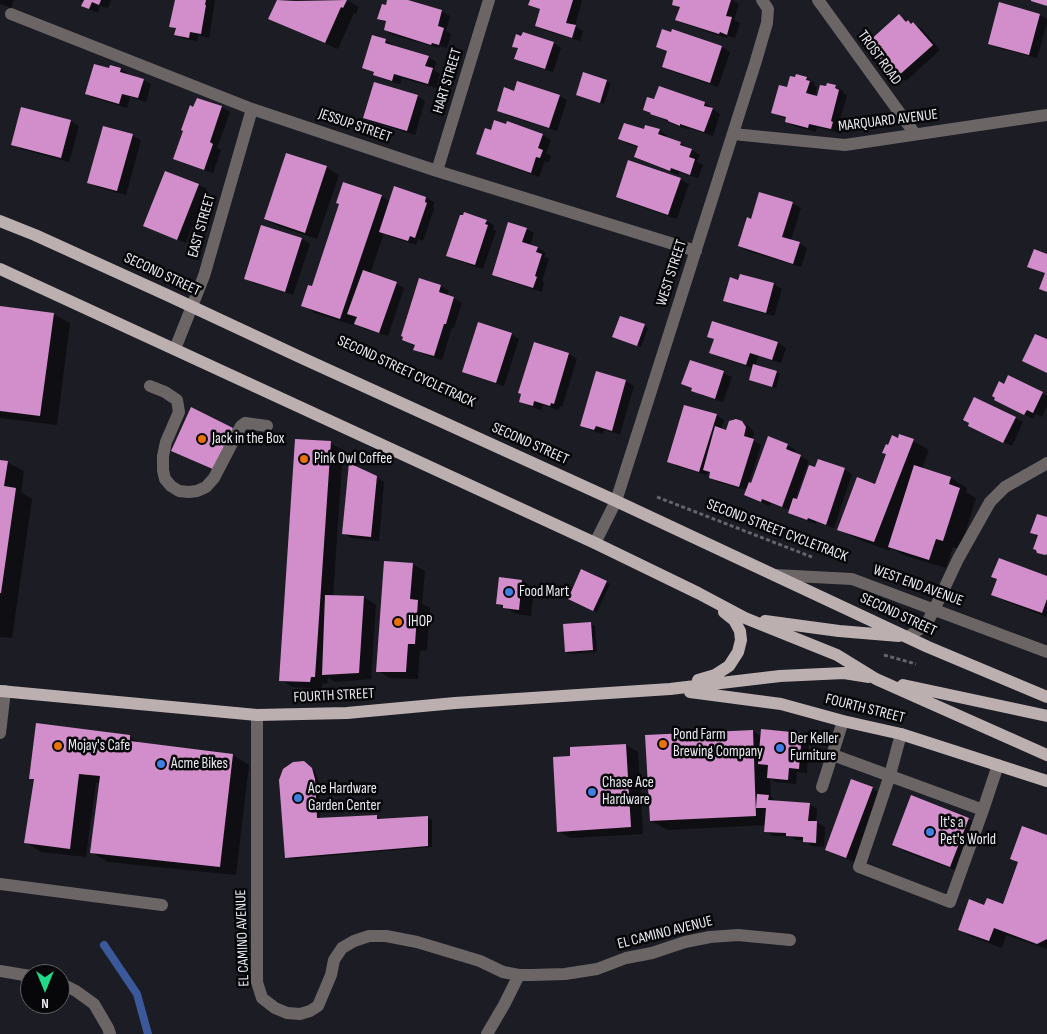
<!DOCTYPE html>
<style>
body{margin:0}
#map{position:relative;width:1047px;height:1034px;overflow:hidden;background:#1b1c24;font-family:"Sofia Sans Condensed",sans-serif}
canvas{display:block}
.north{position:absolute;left:20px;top:964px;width:50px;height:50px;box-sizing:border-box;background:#07070a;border:1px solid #616266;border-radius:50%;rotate:180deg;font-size:14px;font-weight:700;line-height:20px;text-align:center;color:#e9ebf0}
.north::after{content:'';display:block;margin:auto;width:18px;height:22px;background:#20d887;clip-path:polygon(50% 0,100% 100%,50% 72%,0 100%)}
</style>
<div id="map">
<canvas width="1047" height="1034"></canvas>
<div class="north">N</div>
</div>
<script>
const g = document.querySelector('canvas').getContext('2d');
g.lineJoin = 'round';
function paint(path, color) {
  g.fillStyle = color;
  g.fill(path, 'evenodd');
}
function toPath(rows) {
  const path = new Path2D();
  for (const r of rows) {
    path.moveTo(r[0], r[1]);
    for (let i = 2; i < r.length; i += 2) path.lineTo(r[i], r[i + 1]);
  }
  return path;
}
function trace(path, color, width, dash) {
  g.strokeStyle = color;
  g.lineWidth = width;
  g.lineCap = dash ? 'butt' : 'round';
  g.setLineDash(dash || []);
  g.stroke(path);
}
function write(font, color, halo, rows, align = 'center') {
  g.font = font + ' "Sofia Sans Condensed",sans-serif';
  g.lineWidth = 5;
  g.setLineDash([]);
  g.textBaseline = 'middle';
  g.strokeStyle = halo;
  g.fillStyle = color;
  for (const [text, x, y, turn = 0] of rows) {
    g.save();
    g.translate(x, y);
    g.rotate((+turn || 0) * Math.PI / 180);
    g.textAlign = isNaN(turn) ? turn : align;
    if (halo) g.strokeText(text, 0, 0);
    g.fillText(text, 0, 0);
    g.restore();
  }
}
paint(toPath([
 [0,0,14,0,11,8,0,4],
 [80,0,111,0,108,8,100,6,98,13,83,6,85,2],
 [176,0,215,0,209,38,198,35,197,41,184,39,176,34,177,30,171,26],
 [278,0,291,0,296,2,297,0,347,0,359,7,356,14,354,13,338,49,282,25,270,18],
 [389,0,403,0,442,11,450,16,446,31,451,34,447,48,440,46,439,48,393,35,385,30,387,23,378,18,387,7],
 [531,0,580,0,582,1,575,26,583,31,580,41,544,30,536,26,541,10,530,5],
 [675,0,732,0,739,4,734,20,740,23,735,38,728,36,727,38,685,24,677,19,681,9,673,4],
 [1000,4,1040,15,1047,19,1047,23,1037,58,998,48,990,43],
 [899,16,921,28,940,50,906,81,897,76],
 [673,31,722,47,730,52,718,87,671,71,663,67,668,52,657,47,672,34],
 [385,40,394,45,393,47,428,57,436,62,434,70,440,74,436,88,402,78,400,84,383,79,374,74,375,73,364,68],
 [553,43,561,48,553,72,524,63,516,58,519,49,513,46],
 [111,66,121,69,129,74,128,75,143,80,151,84,146,102,130,97,127,108,94,98,86,94,110,70],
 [584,74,611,83,604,104,578,95],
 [797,76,807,78,815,83,814,85,817,87,815,96,818,97,826,87,835,87,843,91,843,93,847,95,838,127,840,128,839,133,817,127,816,132,794,126,786,121,787,118,781,117,773,112,788,89,796,78],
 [659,88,705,103,720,114,713,136,689,128,688,129,677,126,644,110,655,100],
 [515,92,559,96,567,100,557,131,506,115,498,110],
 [417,96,425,101,415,135,372,122,364,117],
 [197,99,222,107,230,112,217,148,221,150,213,173,183,163,175,158],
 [22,109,71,121,79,126,69,162,21,149,13,144],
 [508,123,543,135,551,140,546,153,551,156,549,162,545,161,539,177,486,158,477,153,492,131,507,126],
 [104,128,133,136,141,140,126,195,97,187,89,182],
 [644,131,659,131,667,135,666,138,680,143,700,155,697,162,703,165,698,178,679,172,679,175,643,161,635,157,638,147,628,144,620,139],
 [629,162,681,180,689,184,677,219,625,201,617,197],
 [326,167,339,175,317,239,278,226,265,219],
 [166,172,199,185,207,189,186,243,153,230,145,226],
 [395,188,426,198,434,202,433,208,434,209,423,241,418,239,416,245,388,236,384,233,370,274,396,283,404,288,388,336,364,329,356,324,358,319,355,317,353,325,315,313,302,305,312,287,381,196,390,202],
 [792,203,801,208,791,240,799,243,807,248,801,267,747,251,739,246,752,220],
 [486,221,494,225,493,229,496,231,483,269,456,260,448,255],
 [262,226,302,239,310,244,293,295,253,283,245,278],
 [526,229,534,233,530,246,538,248,546,253,544,257,549,259,542,281,544,282,542,292,501,279,493,275],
 [420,280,441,286,449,291,447,296,454,298,462,303,454,328,452,327,442,360,423,354,415,349,416,346,403,340],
 [739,281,774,284,782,289,774,316,733,305,724,301],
 [0,307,53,314,70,323,57,425,0,418],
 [644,326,648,328,641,347,618,339],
 [511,334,519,339,504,386,472,376,463,371],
 [708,336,778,343,786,348,781,363,758,356,755,366,780,374,776,388,754,381,753,368,719,357,711,353,715,340],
 [535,344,569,354,577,359,562,407,560,406,559,410,543,405,541,410,529,406,521,401],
 [723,373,732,377,723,402,701,395,693,390,693,389,683,383],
 [1009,377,1047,396,1047,406,1042,417,1036,414,1033,419,1004,404,1005,386],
 [626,381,634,386,620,434,604,430,603,434,590,430,582,426],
 [716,415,724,420,721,430,726,431,742,422,750,427,754,433,752,440,761,445,749,483,752,484,787,445,796,450,794,453,809,461,795,499,798,500,816,468,844,469,852,474,834,528,816,522,816,524,798,517,790,513,790,510,771,503,770,506,754,499,745,495,747,490,718,482,710,477,711,473,708,472,707,475,676,466,668,461],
 [1015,418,1023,422,1012,446,977,430],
 [899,439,913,441,929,450,922,469,951,478,967,488,966,492,976,498,960,550,953,547,946,568,906,556,891,548,890,551,855,538,839,529,875,485],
 [330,443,343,450,333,596,364,597,376,605,371,679,335,682,328,677,327,684,323,683,322,689,293,687,281,680],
 [0,461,7,462,24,471,21,492,32,499,12,638,0,637],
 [376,477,384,482,379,541,351,538,343,533],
 [412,564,425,571,422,604,430,608,427,650,420,651,418,679,390,678,378,671],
 [993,577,1047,577,1047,617,1005,601,993,594,998,580],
 [500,578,522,581,534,588,531,616,517,614,497,604],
 [606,582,610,584,597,612,573,600],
 [591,624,595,626,597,652,570,654,566,652,565,625],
 [753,731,761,736,801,734,809,738,807,773,797,772,796,784,776,782,770,779,771,797,777,802,809,804,817,809,816,822,825,827,824,847,812,846,804,840,796,840,790,836,774,836,765,831,766,825,667,830,651,820],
 [130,737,142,744,233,755,249,765,236,875,108,862,91,852,100,783,96,783,86,857,41,852,25,842,35,781,31,778],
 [626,745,638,752,643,834,571,838,558,831,572,758],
 [308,765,315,772,319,782,320,819,377,816,380,818,380,820,428,818,432,820,432,847,290,859,286,857],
 [872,788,881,793,854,862,834,854,826,849],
 [968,819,980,826,963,873,906,852,893,845],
 [1047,836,1047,949,1006,935,1002,948,972,937,959,930,985,906,1004,905,1019,863,1011,859]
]), '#0007');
trace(toPath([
 [104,945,137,994,148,1034]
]), '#3b589a', 8);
paint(toPath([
 [84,0,101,0,99,5,92,2,89,9,81,6],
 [175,0,206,0,205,5,206,5,201,34,190,32,189,38,174,35,176,28,169,27],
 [277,0,295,1,347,0,343,8,341,7,325,43,268,19],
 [387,0,408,0,442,10,438,26,444,28,439,45,432,43,431,45,384,30,386,21,377,19,382,4,386,5],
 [530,0,573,0,566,23,576,25,572,38,535,26,540,9,528,5],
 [673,0,731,0,726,16,732,17,727,35,720,32,719,34,675,20,680,7,672,5],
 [1031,0,1047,0,1047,6,1031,1],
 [999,2,1040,14,1029,55,988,44],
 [899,14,906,22,908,20,911,24,913,22,933,45,897,77,866,44],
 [662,29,671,32,672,29,722,46,710,83,662,67,667,51,656,47],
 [523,32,554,42,545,69,514,59,518,48,512,47,516,34,521,36],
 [372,35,386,39,385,43,429,56,425,66,433,68,428,84,394,74,392,81,373,75,374,72,362,68],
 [94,64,109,68,110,65,121,68,120,72,144,79,138,98,122,94,119,104,85,94],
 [583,72,607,80,600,103,576,95],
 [796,74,807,77,806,80,810,81,806,93,817,96,820,85,826,86,827,83,836,85,835,88,839,90,831,121,833,122,831,129,809,124,808,128,785,122,786,117,771,113,779,85,787,87,790,76,795,77],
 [517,81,560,95,549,128,497,111,504,87,514,91],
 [374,82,418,95,407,131,363,118],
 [659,86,705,102,704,106,713,108,704,132,680,124,680,126,668,121,668,120,650,114,651,113,643,110,647,97,654,99],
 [197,98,222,106,210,142,213,144,204,170,173,159,183,131,181,130,190,105,193,107],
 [21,107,71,120,61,158,11,145],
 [494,120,506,124,507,121,543,134,538,148,543,150,540,158,536,157,531,173,476,154,485,128,491,130],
 [624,123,644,129,645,125,660,129,658,134,681,142,680,145,692,149,689,157,695,159,690,175,671,168,670,171,634,157,638,146,618,139],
 [103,126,133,134,117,191,87,183],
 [286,153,327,166,305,233,264,219],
 [628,160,681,178,668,215,616,197],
 [165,171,199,184,177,240,143,226],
 [343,182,382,195,340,319,301,306,308,285,312,286,339,204,336,203],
 [394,186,426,197,425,202,427,203,415,238,410,236,408,241,379,232],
 [759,192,793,202,782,237,800,242,793,264,738,246,747,217,751,219],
 [464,212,487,220,485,224,488,225,475,265,446,256,460,215,463,215],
 [508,222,527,228,522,242,538,247,536,252,542,254,535,276,537,277,533,288,492,275],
 [261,225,302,238,285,292,244,279],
 [1034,249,1047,254,1047,292,1039,289,1045,273,1027,267],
 [363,270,397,282,379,333,354,324,357,317,347,314],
 [740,274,774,283,766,313,723,301,730,277,738,280],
 [419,278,441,285,439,292,454,297,446,324,444,324,434,356,413,350,415,345,402,340,403,337,401,336],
 [0,306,54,313,40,416,0,411],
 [620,316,645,324,637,346,612,337],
 [712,321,778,342,772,360,750,353,746,365,709,353,714,339,707,337],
 [478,322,512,333,496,383,462,372],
 [1035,334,1047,339,1047,373,1022,361],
 [534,342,569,353,554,404,551,403,550,406,534,401,533,406,519,402,521,394,518,393],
 [690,360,724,371,715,399,691,391,692,388,681,384],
 [753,364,777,371,772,387,749,380],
 [596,371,626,380,612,431,596,426,594,430,580,426],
 [1008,375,1043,392,1033,413,1027,410,1024,415,994,400,995,398,992,396,999,381,1004,384],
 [974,397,1016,417,1003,443,968,426,969,423,963,420],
 [684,405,717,414,699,472,667,462],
 [191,407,233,428,215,470,171,451],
 [736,419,742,421,746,427,744,436,754,439,739,487,709,478,710,472,703,470,715,426,726,430,729,421],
 [899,434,914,439,874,542,837,530,857,477,875,484,886,454,882,453,886,444,888,445,892,435,898,438],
 [768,436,788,444,786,449,801,455,782,507,762,499,761,502,744,495,749,482,751,483],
 [295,439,331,441,315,677,311,677,310,682,279,681],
 [818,459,845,468,826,525,808,518,807,520,788,513,793,498,797,499,809,465,815,467],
 [0,460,8,461,4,486,16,488,1,593,0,593],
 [349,463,377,476,371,537,342,534],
 [914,465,951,477,949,484,960,488,943,541,936,539,929,560,888,547],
 [1037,514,1047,517,1047,554,1045,555,1037,553,1036,550,1033,549,1038,535,1030,533],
 [999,558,1047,576,1047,599,1042,613,991,595,997,579,991,577],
 [384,561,413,563,410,599,418,600,415,644,408,644,406,672,376,672],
 [581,569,607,581,593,611,568,599],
 [499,577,522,580,519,610,503,608,503,605,496,604],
 [325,595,364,596,359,673,322,675],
 [591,622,593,650,565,652,563,624],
 [36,723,130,735,130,741,233,754,220,867,90,853,100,776,79,774,70,849,24,843,34,779,29,779],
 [761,729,802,733,799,769,789,768,788,780,767,778,768,765,758,764],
 [753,730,756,816,650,821,645,735],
 [626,744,631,827,557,832,553,757,570,756,570,747],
 [304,761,312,768,315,779,317,818,377,815,377,819,428,816,428,846,285,858,279,780,283,769,293,762],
 [851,779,873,787,846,858,825,850],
 [757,794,769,795,768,800,810,803,808,821,817,821,816,843,803,842,803,837,786,836,786,833,764,832,766,808,756,808],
 [911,795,969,818,950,867,892,845],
 [1022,826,1047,835,1047,939,1037,944,994,928,989,941,958,930,969,899,984,905,987,898,1003,904,1018,862,1010,859]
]), '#d18eca');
trace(toPath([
 [657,497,812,557],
 [884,655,916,664]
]), '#63656c', 3, [4, 2.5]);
trace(toPath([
 [818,0,915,134],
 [11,14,252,109,437,171,696,251],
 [733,134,845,145,1047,115],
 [437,171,489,0],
 [175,349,204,276,252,109],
 [150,386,165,392,177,400,179,412,166,442,163,456,163,470,165,479,171,486,179,491,189,492,197,491,206,487,214,478,241,426,245,423,267,426],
 [595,543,616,501,755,64,767,23,768,9,762,0],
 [775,575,852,579,1047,652],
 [907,637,925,626,934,610,958,559,990,502,1005,487,1044,465,1047,463],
 [257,715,257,982,262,998,275,1008,287,1013,300,1014,310,1011,318,1006,331,975,334,960,342,948,354,941,369,936,386,936,417,942,480,961,503,972,519,975,532,975,565,974,597,969,626,958,652,953,685,942,710,937,738,935,790,940],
 [0,733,5,691],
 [901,734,890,775,859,867,950,902,983,810,998,765],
 [833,755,983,810],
 [822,787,843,721],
 [0,884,162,905],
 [0,971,30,976],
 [60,983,76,991,94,1004,108,1028,110,1034],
 [487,1034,504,1005,519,975]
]), '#6b6565', 12);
trace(toPath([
 [0,221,35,235,167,295,302,358,616,501,928,647,1047,697],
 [0,269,595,543,698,593,745,618,837,655,876,679,1047,755],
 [765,621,839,631,899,636],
 [698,680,715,675,729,666,738,652,741,640,740,631,734,620,724,612],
 [903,685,1047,716],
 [0,691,257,715,347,713,455,703,670,689,780,676,844,673,869,677],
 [690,692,781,704,843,721,901,734,1047,781]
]), '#bbafb0', 12);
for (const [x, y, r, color] of [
 [202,439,5,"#e8710a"],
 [304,459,5,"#e8710a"],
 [509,592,5,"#3f7fe0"],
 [398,622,5,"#e8710a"],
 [663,744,5,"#e8710a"],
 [58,746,5,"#e8710a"],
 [780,748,5,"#3f7fe0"],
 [161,764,5,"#3f7fe0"],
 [592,792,5,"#3f7fe0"],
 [298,798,5,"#3f7fe0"],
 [930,832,5,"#3f7fe0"]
]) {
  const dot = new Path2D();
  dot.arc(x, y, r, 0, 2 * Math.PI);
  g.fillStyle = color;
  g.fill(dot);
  trace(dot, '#07070a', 2);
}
write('15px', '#e9ebf0', '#07070a', [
 ["TROST ROAD",879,58,54],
 ["HART STREET",448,81,-73],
 ["MARQUARD AVENUE",888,121,-7],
 ["JESSUP STREET",355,126,19],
 ["EAST STREET",202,226,-74],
 ["WEST STREET",672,273,-72],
 ["SECOND STREET",162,275,25],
 ["SECOND STREET CYCLETRACK",406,372,25],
 ["SECOND STREET",530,444,24],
 ["SECOND STREET CYCLETRACK",777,531,21],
 ["WEST END AVENUE",918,586,20],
 ["SECOND STREET",898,615,25],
 ["FOURTH STREET",334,696,-3],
 ["FOURTH STREET",865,709,14],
 ["EL CAMINO AVENUE",665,933,-14],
 ["EL CAMINO AVENUE",243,938,-92]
]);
write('15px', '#e9ebf0', '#07070a', [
 ["Jack in the Box",212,439],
 ["Pink Owl Coffee",314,459],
 ["Food Mart",519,592],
 ["IHOP",408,622],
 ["Pond Farm",673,735],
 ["Brewing Company",673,752],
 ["Der Keller",790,739],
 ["Furniture",790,756],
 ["Mojay's Cafe",68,746],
 ["Acme Bikes",171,764],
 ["Chase Ace",602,783],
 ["Hardware",602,800],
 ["Ace Hardware",308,789],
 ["Garden Center",308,806],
 ["It's a",940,823],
 ["Pet's World",940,840]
], 'left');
</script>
